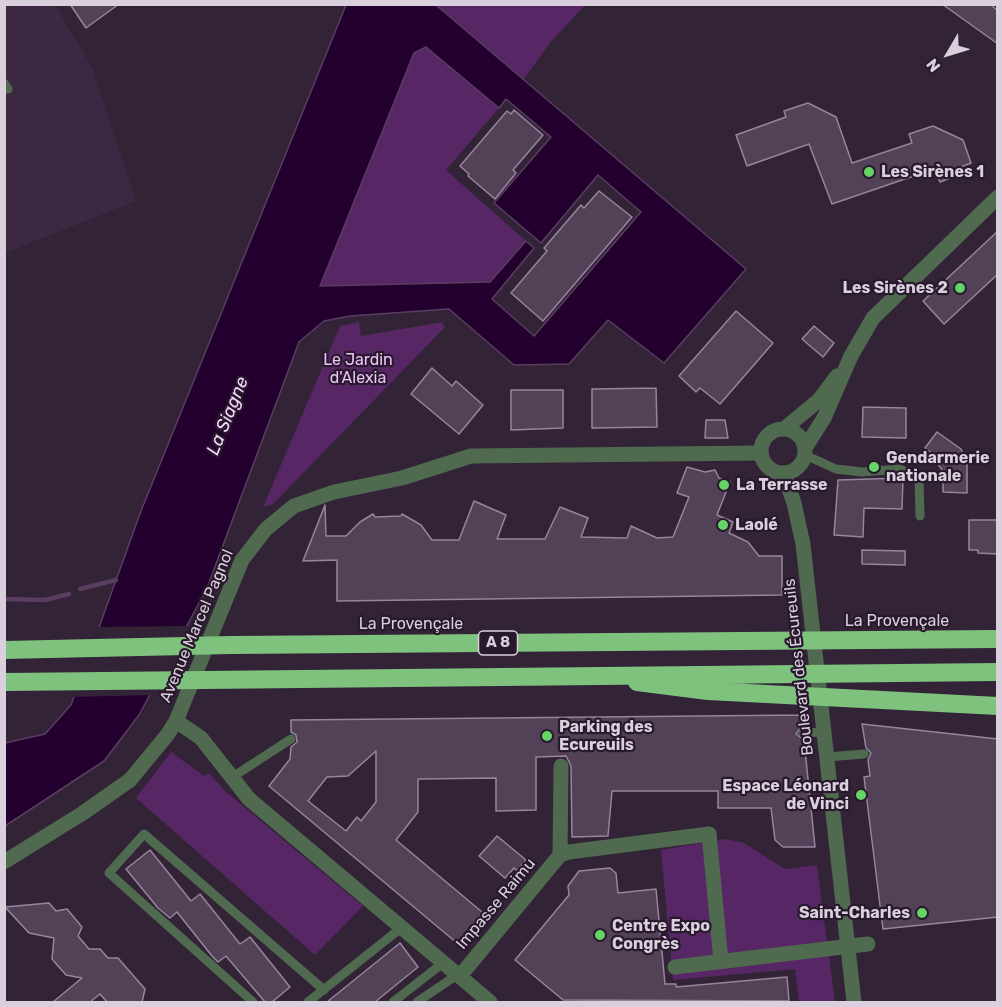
<!DOCTYPE html>
<meta charset="utf-8">
<style>
body{margin:0}
#map{position:relative;width:1002px;height:1007px;overflow:hidden;background:#322337;font-family:Rubik,sans-serif}
canvas{display:block}
.frame{position:absolute;inset:0;border:6px solid #dad0dd;pointer-events:none}
.north{position:absolute;left:918px;top:24px;width:60px;height:60px;-webkit-text-stroke:4px #28192d;paint-order:stroke;rotate:232deg;font-size:16px;font-weight:700;line-height:24px;text-align:center;color:#dad0dd}
.north::after{content:'';display:block;margin:auto;width:21px;height:27px;background:#dad0dd;clip-path:polygon(50% 0,100% 100%,50% 72%,0 100%)}
</style>
<div id="map">
<canvas width="1002" height="1007"></canvas>
<div class="frame"></div>
<div class="north">N</div>
</div>
<script>
const g = document.querySelector('canvas').getContext('2d');
g.lineJoin = 'round';
function paint(path, color) {
  g.fillStyle = color;
  g.fill(path, 'evenodd');
}
function toPath(rows) {
  const path = new Path2D();
  for (const r of rows) {
    if (r.length === 3) {
      path.moveTo(r[0] + r[2], r[1]);
      path.arc(r[0], r[1], r[2], 0, 2 * Math.PI);
      continue;
    }
    path.moveTo(r[0], r[1]);
    for (let i = 2; i < r.length; i += 2) path.lineTo(r[i], r[i + 1]);
  }
  return path;
}
function trace(path, color, width, dash) {
  g.strokeStyle = color;
  g.lineWidth = width;
  g.lineCap = dash ? 'butt' : 'round';
  g.setLineDash(dash || []);
  g.stroke(path);
}
function write(font, color, halo, rows, align = 'center') {
  g.font = font + ' Rubik,sans-serif';
  g.lineWidth = 4.5;
  g.setLineDash([]);
  g.textBaseline = 'middle';
  g.strokeStyle = halo;
  g.fillStyle = color;
  for (const [text, x, y, turn = 0] of rows) {
    g.save();
    g.translate(x, y);
    g.rotate((+turn || 0) * Math.PI / 180);
    g.textAlign = isNaN(turn) ? turn : align;
    if (halo) g.strokeText(text, 0, 0);
    g.fillText(text, 0, 0);
    g.restore();
  }
}
paint(toPath([
 [5,5,55,5,93,69,136,201,5,253]
]), '#3c2842');
paint(toPath([
 [436,5,585,5,550,43,523,80],
 [426,47,499,108,446,170,526,241,490,282,320,287,414,53],
 [359,322,361,336,442,322,445,327,273,504,263,507,340,326],
 [171,752,204,776,209,773,225,791,363,906,315,955,136,798],
 [725,839,744,843,785,869,817,865,835,1002,799,1002,795,969,673,980,661,850]
]), '#572765');
const water = toPath([
 [346,5,436,5,746,269,664,363,608,320,569,364,514,365,449,309,350,316,324,321,299,342,207,588,139,715,104,761,5,826,5,743,45,734,71,705,141,511,346,5],
 [426,47,499,108,506,99,551,137,494,203,541,243,598,175,641,212,534,336,492,299,534,248,526,241,490,282,320,286,414,53,426,47]
]);
paint(water, '#23002d');
trace(water, '#5a3e62', 1.5);
paint(toPath([
 [190,626,154,695,71,697,96,627]
]), '#322337');
trace(toPath([
 [80,589,116,580],
 [4,599,45,600,69,594]
]), '#5a3e62', 4.5);
const building = toPath([
 [70,4,119,4,86,28,70,4],
 [942,4,990,4,998,11,998,44,942,4],
 [808,103,836,117,852,163,912,143,909,134,933,126,963,140,971,163,956,169,958,175,940,182,934,169,832,204,809,144,747,166,736,135,786,117,784,111,808,103],
 [514,110,543,135,513,170,516,173,495,199,468,176,469,174,460,166,507,111,511,114,514,110],
 [599,191,632,217,543,321,511,293,547,251,544,248,581,205,584,208,599,191],
 [998,231,998,274,944,324,923,301,998,231],
 [736,311,773,343,720,404,700,388,696,392,679,376,736,311],
 [814,326,834,343,823,357,802,339,814,326],
 [432,368,452,386,456,381,483,405,459,434,411,394,432,368],
 [656,388,657,427,592,428,592,389,656,388],
 [511,390,563,390,563,428,511,430,511,390],
 [863,407,906,408,906,438,862,437,863,407],
 [706,420,725,420,728,438,705,438,706,420],
 [937,432,961,449,967,463,967,493,943,492,943,471,935,460,937,457,925,448,937,432],
 [687,467,705,472,715,470,719,478,730,482,717,515,733,522,729,533,748,542,759,556,782,556,782,595,337,601,337,560,303,561,325,505,326,536,346,536,360,522,373,514,375,517,401,516,402,514,421,525,432,540,459,540,474,501,506,515,497,539,545,539,560,507,588,518,581,537,627,538,631,526,657,538,673,537,689,497,677,493,687,467],
 [903,478,902,509,864,508,863,537,834,535,838,480,903,478],
 [969,520,998,520,998,554,978,553,978,550,969,550,969,520],
 [862,550,905,551,905,565,862,564,862,550],
 [801,715,802,726,796,734,804,740,815,847,783,847,775,840,771,808,718,808,718,791,612,791,608,836,572,837,571,766,566,756,536,757,536,810,496,811,496,778,418,779,418,812,396,840,488,917,463,948,269,786,290,759,291,747,297,742,296,735,291,732,291,720,801,715],
 [376,751,376,802,361,821,357,817,346,831,308,801,327,777,348,776,376,751],
 [862,724,998,739,998,917,883,929,864,777,870,776,868,760,871,753,866,748,862,724],
 [497,836,526,860,517,871,514,868,505,878,479,856,497,836],
 [150,850,191,901,200,894,240,944,250,937,290,987,272,1002,265,1002,226,956,218,962,212,956,177,912,170,918,158,908,126,869,150,850],
 [610,868,616,873,618,893,656,889,665,984,676,984,676,987,787,977,789,1001,563,1000,515,960,569,895,568,886,579,871,610,868],
 [49,903,56,911,67,909,82,927,78,936,89,949,100,949,108,958,118,958,145,989,142,1002,107,1002,100,994,90,1002,53,1002,82,978,66,975,52,959,54,938,29,933,5,907,49,903],
 [400,943,418,967,375,1002,327,1002,400,943]
]);
paint(building, '#524157');
trace(building, '#97859d', 1.5);
trace(toPath([
 [4,83,8,89],
 [805,455,836,469,862,472,900,469,919,478,920,516],
 [803,733,824,732],
 [827,757,864,754],
 [231,778,291,739],
 [253,1002,109,873,144,834,324,990],
 [308,1002,401,928],
 [393,1002,443,963],
 [417,1002,457,975]
]), '#4f6a4f', 9);
trace(toPath([
 [709,834,721,961],
 [675,967,868,944]
]), '#4f6a4f', 15);
trace(toPath([
 [176,721,201,738,249,799,490,1002],
 [560,855,561,766],
 [4,862,83,813,130,780,168,734,176,721,242,560,266,529,294,506,334,492,402,478,471,456,761,453],
 [460,976,560,855,569,852,709,834]
]), '#4f6a4f', 15);
trace(toPath([
 [783,451,22],
 [784,429,819,400,837,376],
 [805,448,824,418,851,356,873,318,998,197],
 [784,474,794,503,803,544,854,1002]
]), '#4f6a4f', 15);
trace(toPath([
 [4,650,231,645,998,639],
 [4,682,998,672],
 [637,682,708,691,998,706]
]), '#7fc27e', 18);
for (const [x, y, r, color] of [
 [869,172,6,"#65d467"],
 [960,288,6,"#65d467"],
 [874,467,6,"#65d467"],
 [724,485,6,"#65d467"],
 [723,525,6,"#65d467"],
 [547,736,6,"#65d467"],
 [861,795,6,"#65d467"],
 [922,913,6,"#65d467"],
 [600,935,6,"#65d467"]
]) {
  const dot = new Path2D();
  dot.arc(x, y, r, 0, 2 * Math.PI);
  g.fillStyle = color;
  g.fill(dot);
  trace(dot, '#28192d', 2);
}
for (const [x, y, w] of [
 [498,643,39]
]) {
  const box = new Path2D();
  box.roundRect(x - w / 2, y - 12, w, 24, 4.5);
  g.fillStyle = '#28192d';
  g.fill(box);
  trace(box, '#dad0dd', 1.5);
}
write('bold 15px', '#dad0dd', null, [
 ["A 8",498,643]
]);
write('bold 16px', '#dad0dd', '#28192d', [
 ["Les Sirènes 1",881,172],
 ["Les Sirènes 2",948,288,"right"],
 ["Gendarmerie",886,458],
 ["nationale",886,476],
 ["La Terrasse",736,485],
 ["Laolé",735,525],
 ["Parking des",559,727],
 ["Ecureuils",559,745],
 ["Espace Léonard",849,786,"right"],
 ["de Vinci",849,804,"right"],
 ["Saint-Charles",910,913,"right"],
 ["Centre Expo",612,926],
 ["Congrès",612,944]
], 'left');
write('16px', '#ecc1f9', '#28192d', [
 ["Le Jardin",358,360],
 ["d'Alexia",358,378]
]);
write('16px', '#dad0dd', '#28192d', [
 ["La Provençale",897,621],
 ["La Provençale",411,624],
 ["Avenue Marcel Pagnol",197,626,-67],
 ["Boulevard des Écureuils",799,667,-96],
 ["Impasse Raimu",496,904,-50]
]);
write('italic 18px', '#f3d7fc', '#28192d', [
 ["La Siagne",228,416,-68]
]);
</script>
